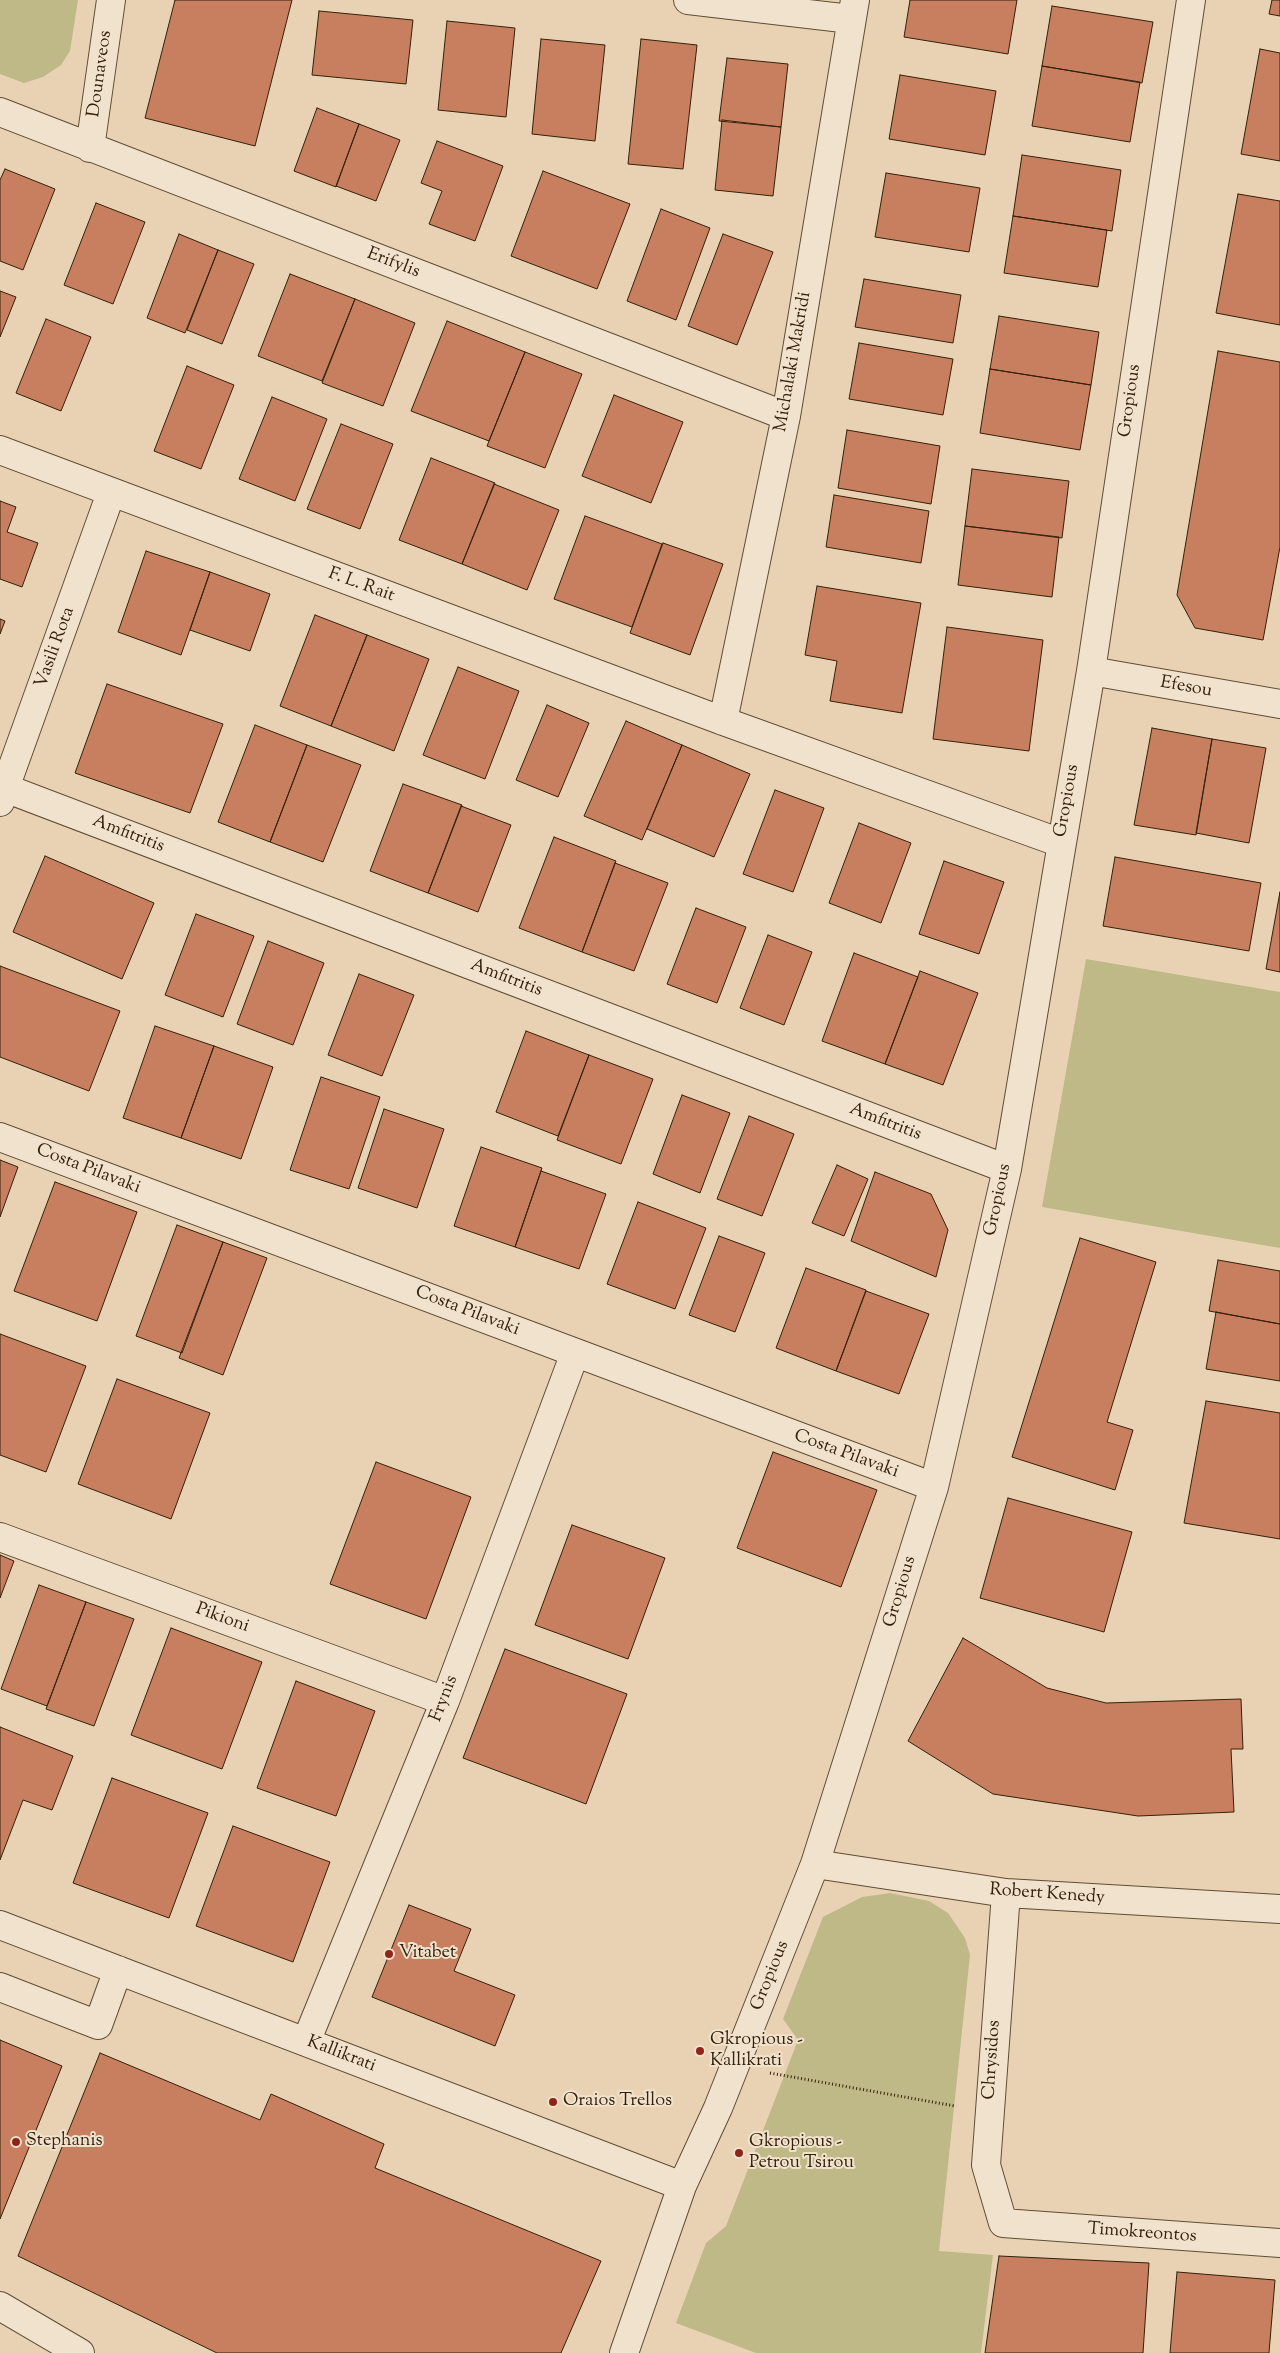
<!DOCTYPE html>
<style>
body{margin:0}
canvas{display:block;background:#e9d2b3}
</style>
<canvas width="1280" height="2353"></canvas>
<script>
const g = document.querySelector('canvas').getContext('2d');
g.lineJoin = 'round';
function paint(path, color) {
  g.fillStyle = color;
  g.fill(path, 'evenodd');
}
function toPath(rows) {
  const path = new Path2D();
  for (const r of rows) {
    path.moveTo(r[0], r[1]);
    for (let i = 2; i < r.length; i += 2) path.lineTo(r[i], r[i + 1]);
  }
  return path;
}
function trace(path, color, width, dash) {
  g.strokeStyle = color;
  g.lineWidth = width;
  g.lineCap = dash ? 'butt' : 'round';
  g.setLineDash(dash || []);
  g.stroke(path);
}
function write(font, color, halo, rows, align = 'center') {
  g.font = font + ' "Sorts Mill Goudy",serif';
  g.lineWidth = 4;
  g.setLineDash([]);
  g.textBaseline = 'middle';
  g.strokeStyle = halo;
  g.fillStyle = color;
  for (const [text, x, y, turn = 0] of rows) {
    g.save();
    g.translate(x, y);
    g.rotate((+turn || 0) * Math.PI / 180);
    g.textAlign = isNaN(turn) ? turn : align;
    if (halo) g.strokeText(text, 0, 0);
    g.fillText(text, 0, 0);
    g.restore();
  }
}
paint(toPath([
 [0,0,78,0,70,51,61,65,43,77,24,83,0,74],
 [1086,959,1280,992,1280,1248,1042,1207],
 [890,1893,929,1901,948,1913,965,1938,970,1955,939,2251,993,2255,981,2353,756,2353,676,2323,706,2243,726,2226,798,2040,783,2019,823,1917,862,1897]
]), '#bfb987');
const building = toPath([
 [175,0,292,0,255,146,145,118,175,0],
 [910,0,1017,0,1008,54,904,37,910,0],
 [1272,0,1280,0,1280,16,1269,14,1272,0],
 [1052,6,1153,22,1142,83,1042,66,1052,6],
 [319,11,413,20,406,84,312,75,319,11],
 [447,21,515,28,506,117,438,110,447,21],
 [541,39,605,45,595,141,532,134,541,39],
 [641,39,697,45,683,169,628,164,641,39],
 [1260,49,1280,53,1280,161,1241,154,1260,49],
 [727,58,788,64,781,127,719,121,727,58],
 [1042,66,1140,82,1130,142,1032,126,1042,66],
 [900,75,996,91,985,155,889,139,900,75],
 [317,108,359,124,336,187,294,171,317,108],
 [722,120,781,127,773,196,715,190,722,120],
 [359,124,400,140,376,201,336,186,359,124],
 [437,141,503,166,475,241,429,224,442,191,421,183,437,141],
 [1022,155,1121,170,1112,231,1013,216,1022,155],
 [5,169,55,189,23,270,0,261,0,180,5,169],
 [543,171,630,204,597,289,511,256,543,171],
 [886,173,980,188,969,252,875,237,886,173],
 [1238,194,1280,201,1280,325,1216,313,1238,194],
 [96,203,145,222,113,304,64,285,96,203],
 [661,209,710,228,676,320,627,301,661,209],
 [1013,216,1107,230,1098,287,1004,273,1013,216],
 [179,234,218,250,185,333,147,318,179,234],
 [723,234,773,252,737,345,688,326,723,234],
 [218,250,254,264,222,344,187,330,218,250],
 [290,274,355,299,322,381,258,356,290,274],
 [864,279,961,295,953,343,855,327,864,279],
 [0,291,16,297,0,337,0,291],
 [355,299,415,323,383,406,322,383,355,299],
 [999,316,1099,332,1091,385,990,369,999,316],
 [46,319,91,337,61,411,16,393,46,319],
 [447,321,525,352,489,441,411,411,447,321],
 [859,343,953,359,943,415,849,399,859,343],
 [1218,351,1280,362,1280,547,1263,640,1195,628,1177,595,1218,351],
 [525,352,582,374,545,468,487,446,525,352],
 [187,366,234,385,201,469,154,451,187,366],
 [990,369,1091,385,1080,450,980,433,990,369],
 [614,395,683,422,651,503,582,476,614,395],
 [272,397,327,419,295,501,239,479,272,397],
 [341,424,393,444,360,529,307,509,341,424],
 [847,430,940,446,931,504,838,488,847,430],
 [431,458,495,483,462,564,399,540,431,458],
 [972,469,1069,481,1062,538,965,526,972,469],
 [494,484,559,510,527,590,462,564,494,484],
 [834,495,929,511,921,563,826,547,834,495],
 [0,501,16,507,7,532,38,543,22,587,0,579,0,501],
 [585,516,662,544,632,627,554,599,585,516],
 [965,526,1059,537,1052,597,958,585,965,526],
 [663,543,723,564,690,655,630,633,663,543],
 [146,551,210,572,181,655,118,632,146,551],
 [210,572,270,594,250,651,190,630,210,572],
 [817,586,921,603,902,713,830,701,837,661,805,655,817,586],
 [315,615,367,635,331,726,280,706,315,615],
 [0,619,5,621,0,634,0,619],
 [947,627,1043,640,1029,751,933,739,947,627],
 [367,635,429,659,394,751,331,726,367,635],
 [458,667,519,691,485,779,423,755,458,667],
 [107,684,223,724,190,813,75,773,107,684],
 [547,705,589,723,558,797,516,780,547,705],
 [626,721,682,745,642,840,584,816,626,721],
 [255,725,307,745,270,842,218,822,255,725],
 [1152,728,1212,739,1196,835,1134,825,1152,728],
 [1212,739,1266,748,1249,843,1196,833,1212,739],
 [307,745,361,765,323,862,270,842,307,745],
 [682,745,750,774,714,857,647,829,682,745],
 [403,784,462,805,428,893,370,871,403,784],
 [775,790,824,808,793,892,743,874,775,790],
 [461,806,511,825,478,912,428,893,461,806],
 [859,823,911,843,881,923,829,903,859,823],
 [554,837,616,861,582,952,519,928,554,837],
 [45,856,154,903,122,979,13,932,45,856],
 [1115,857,1261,883,1249,951,1103,926,1115,857],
 [944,861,1004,882,979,954,919,934,944,861],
 [615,863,668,883,634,971,582,952,615,863],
 [1280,892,1280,972,1266,969,1280,892],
 [696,908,746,927,717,1003,667,984,696,908],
 [196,914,254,936,223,1017,165,995,196,914],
 [768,935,812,952,784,1025,740,1008,768,935],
 [268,941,324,963,293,1045,237,1024,268,941],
 [854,953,918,977,885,1064,822,1041,854,953],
 [0,966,120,1011,89,1091,0,1057,0,966],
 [920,971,978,993,943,1085,885,1064,920,971],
 [359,974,414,995,382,1076,328,1055,359,974],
 [155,1026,214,1046,181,1138,123,1118,155,1026],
 [526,1031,589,1055,558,1136,496,1112,526,1031],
 [214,1046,273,1067,241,1159,181,1138,214,1046],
 [589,1055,653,1079,621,1164,557,1140,589,1055],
 [321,1077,380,1097,349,1189,290,1170,321,1077],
 [682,1095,730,1113,700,1193,653,1174,682,1095],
 [384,1109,444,1129,417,1208,358,1188,384,1109],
 [749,1116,794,1134,762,1216,717,1199,749,1116],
 [481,1147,542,1168,515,1247,454,1226,481,1147],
 [0,1160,18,1167,0,1217,0,1160],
 [837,1165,868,1179,844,1236,812,1223,837,1165],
 [541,1171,606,1194,579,1269,515,1247,541,1171],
 [875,1172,931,1194,948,1230,936,1277,851,1241,875,1172],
 [55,1182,137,1212,97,1321,14,1291,55,1182],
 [638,1202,706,1228,675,1309,607,1284,638,1202],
 [177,1225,223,1242,182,1353,136,1336,177,1225],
 [719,1236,765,1253,735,1332,689,1315,719,1236],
 [1080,1238,1156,1262,1107,1422,1133,1430,1115,1490,1012,1457,1080,1238],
 [223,1242,267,1258,223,1375,179,1358,223,1242],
 [1218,1260,1280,1271,1280,1324,1209,1311,1218,1260],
 [806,1268,866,1290,836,1371,776,1348,806,1268],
 [866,1291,929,1314,899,1394,836,1371,866,1291],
 [1216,1312,1280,1324,1280,1381,1206,1369,1216,1312],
 [0,1334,86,1366,46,1472,0,1455,0,1334],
 [117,1379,210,1413,171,1519,78,1484,117,1379],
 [1206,1401,1280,1413,1280,1539,1184,1523,1206,1401],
 [773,1452,877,1490,841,1587,737,1548,773,1452],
 [376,1462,471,1497,426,1619,330,1584,376,1462],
 [1008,1498,1132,1532,1104,1632,980,1598,1008,1498],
 [572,1525,665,1558,628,1659,535,1625,572,1525],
 [0,1555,14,1561,0,1598,0,1555],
 [39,1585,86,1602,47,1706,1,1689,39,1585],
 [86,1602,134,1619,94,1726,46,1709,86,1602],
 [171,1628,262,1662,222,1769,131,1735,171,1628],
 [963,1638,1047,1688,1106,1703,1241,1699,1243,1749,1231,1749,1234,1812,1138,1816,993,1794,908,1741,963,1638],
 [505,1649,627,1694,586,1804,463,1758,505,1649],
 [296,1681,375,1711,336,1816,257,1788,296,1681],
 [0,1727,73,1756,52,1810,23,1800,0,1860,0,1727],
 [112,1778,208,1813,169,1918,73,1883,112,1778],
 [233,1826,330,1862,293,1962,196,1926,233,1826],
 [409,1905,471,1929,454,1971,515,1995,495,2046,372,1997,409,1905],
 [0,2040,62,2066,0,2219,0,2040],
 [100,2053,260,2120,271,2094,384,2144,375,2168,601,2261,561,2353,217,2353,18,2256,100,2053],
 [999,2256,1149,2263,1143,2353,985,2353,999,2256],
 [1177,2272,1275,2280,1269,2353,1170,2353,1177,2272]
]);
paint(building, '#c77f60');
trace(building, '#332109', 1);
const minor = toPath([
 [688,0,851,19],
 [0,112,786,416],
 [90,148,111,0],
 [0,450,723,721,1061,843],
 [1091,671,1280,704],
 [723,721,786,416,855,0],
 [5,788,1007,1169],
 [0,802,111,493],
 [0,1137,934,1487],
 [0,1537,445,1701],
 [815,1864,1006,1893,1280,1909],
 [1006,1893,986,2165,1003,2223,1280,2243],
 [0,1925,682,2186],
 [0,1987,98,2025,118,1970],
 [306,2042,445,1701,575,1353],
 [0,2306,80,2353],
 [624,2353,682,2186,718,2108,815,1864,934,1487,1007,1169,1091,671,1191,0]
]);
trace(minor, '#604d34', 30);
trace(toPath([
 [770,2073,955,2106]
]), '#332109', 3, [1, 2.5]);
trace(minor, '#f1e2ce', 28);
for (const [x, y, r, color] of [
 [389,1954,5,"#8f2418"],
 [700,2051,5,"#8f2418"],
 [553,2102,5,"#8f2418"],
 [16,2142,5,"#8f2418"],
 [739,2153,5,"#8f2418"]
]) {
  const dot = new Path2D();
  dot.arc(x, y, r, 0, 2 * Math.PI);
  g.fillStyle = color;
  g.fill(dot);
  trace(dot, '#f1e2ce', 2);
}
write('18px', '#332109', '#f1e2ce', [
 ["Dounaveos",101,74,-82],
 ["Erifylis",393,264,21],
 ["Michalaki Makridi",794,362,-80],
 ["Gropious",1131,401,-82],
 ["F. L. Rait",361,586,20],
 ["Vasili Rota",56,648,-70],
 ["Efesou",1186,688,10],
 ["Gropious",1068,801,-80],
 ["Amfitritis",128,835,21],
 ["Amfitritis",506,979,21],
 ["Amfitritis",885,1123,21],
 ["Costa Pilavaki",88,1170,21],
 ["Gropious",999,1200,-78],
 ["Costa Pilavaki",467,1312,21],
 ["Costa Pilavaki",846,1455,20],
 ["Gropious",901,1592,-73],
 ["Pikioni",222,1619,20],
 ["Frynis",445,1699,-69],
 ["Robert Kenedy",1047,1895,4],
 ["Gropious",771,1976,-68],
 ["Kallikrati",341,2055,21],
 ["Chrysidos",993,2060,-86],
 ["Timokreontos",1142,2234,4]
]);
write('18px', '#332109', '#f1e2ce', [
 ["Vitabet",399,1954],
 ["Gkropious -",710,2041],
 ["Kallikrati",710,2062],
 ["Oraios Trellos",563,2102],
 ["Stephanis",26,2142],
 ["Gkropious -",749,2143],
 ["Petrou Tsirou",749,2164]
], 'left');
</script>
